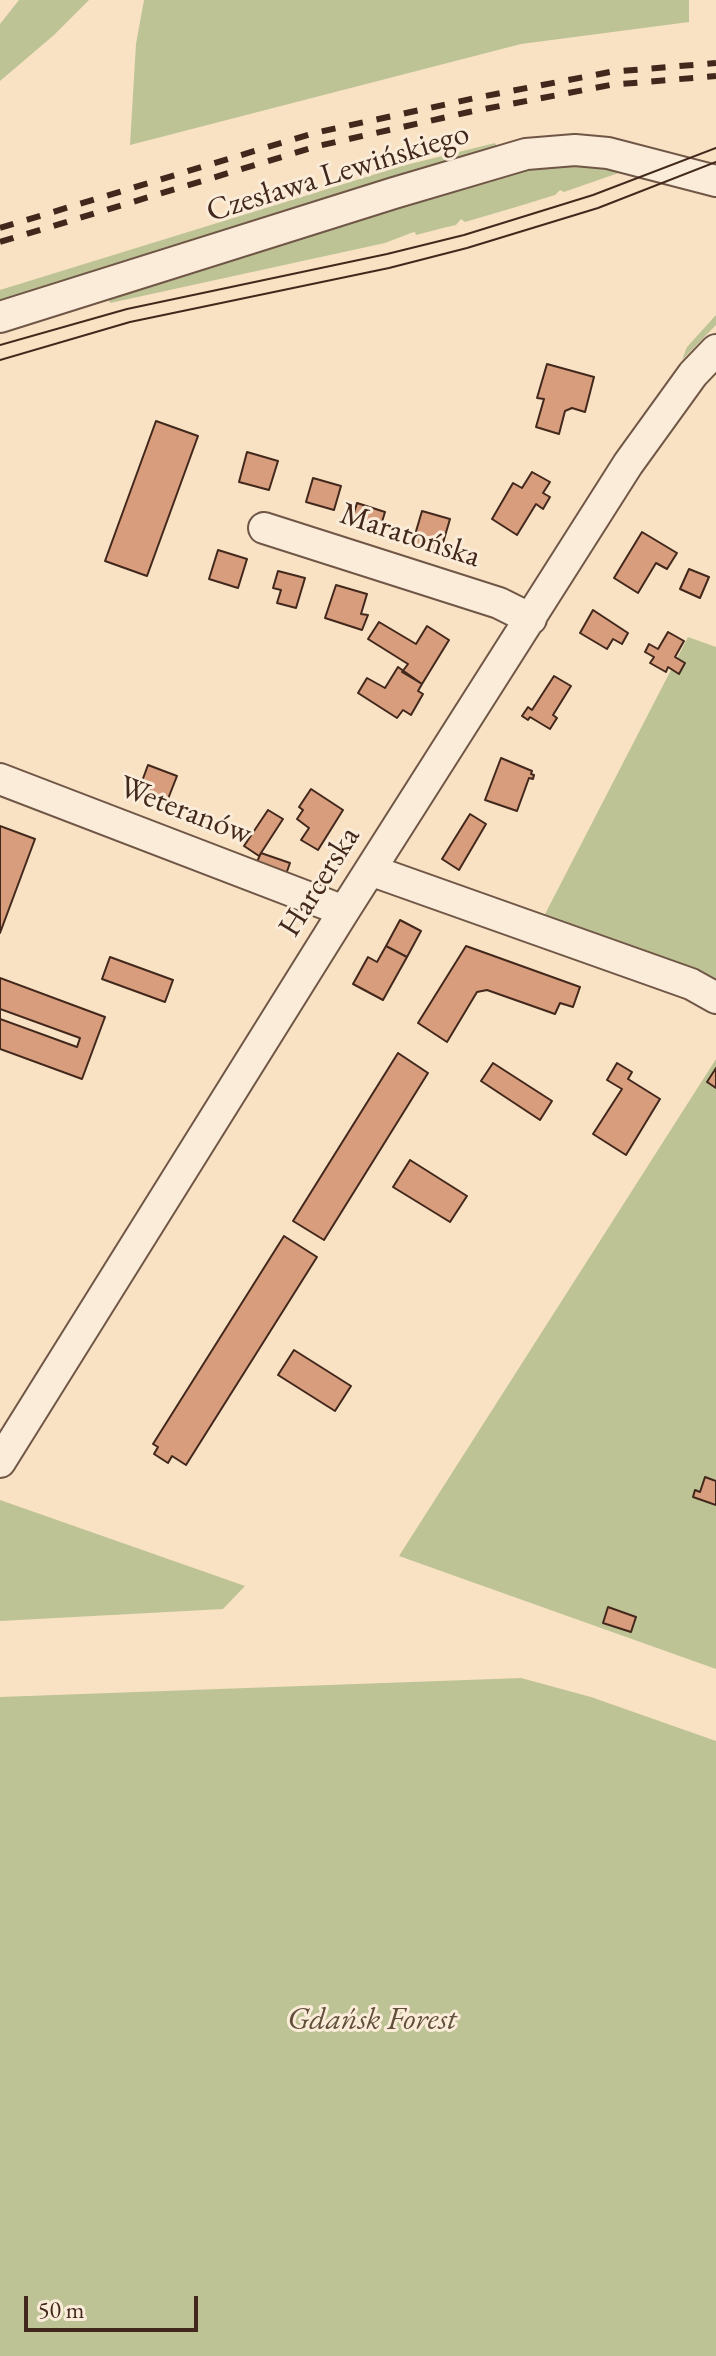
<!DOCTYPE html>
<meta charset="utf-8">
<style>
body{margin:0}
#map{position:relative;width:716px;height:2356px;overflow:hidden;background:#f8e2c3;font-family:"EB Garamond",serif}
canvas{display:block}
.scale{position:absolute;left:24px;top:2296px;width:174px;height:36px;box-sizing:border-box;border:4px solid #42281c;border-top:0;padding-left:10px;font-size:24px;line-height:28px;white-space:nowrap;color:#42281c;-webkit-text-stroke:6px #faecd8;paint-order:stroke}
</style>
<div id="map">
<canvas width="716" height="2356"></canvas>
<div class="scale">50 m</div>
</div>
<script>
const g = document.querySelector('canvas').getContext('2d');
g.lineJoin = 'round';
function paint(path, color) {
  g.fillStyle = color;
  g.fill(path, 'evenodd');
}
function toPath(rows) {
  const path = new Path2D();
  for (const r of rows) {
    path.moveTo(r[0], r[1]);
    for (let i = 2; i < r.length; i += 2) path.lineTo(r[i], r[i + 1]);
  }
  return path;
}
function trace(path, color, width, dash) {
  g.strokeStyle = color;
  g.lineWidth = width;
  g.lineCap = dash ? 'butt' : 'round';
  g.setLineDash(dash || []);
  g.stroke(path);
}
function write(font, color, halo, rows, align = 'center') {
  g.font = font + ' "EB Garamond",serif';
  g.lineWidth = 6;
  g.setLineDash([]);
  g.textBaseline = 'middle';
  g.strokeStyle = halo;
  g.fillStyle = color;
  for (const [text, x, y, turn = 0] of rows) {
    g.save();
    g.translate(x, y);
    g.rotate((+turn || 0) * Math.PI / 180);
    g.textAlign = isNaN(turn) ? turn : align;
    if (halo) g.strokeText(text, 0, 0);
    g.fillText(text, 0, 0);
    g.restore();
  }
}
paint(toPath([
 [19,0,89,0,54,35,0,81,0,24],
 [144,0,689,0,689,22,521,44,130,145,136,44],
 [495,143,497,147,282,217,0,303,0,290,402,166],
 [572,164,627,170,564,192,560,190,555,195,526,204,465,222,461,219,456,225,443,228,416,235,415,232,411,233,385,243,110,303,108,295,495,175,542,165],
 [716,315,716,325,682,360,687,347],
 [688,637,716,647,716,980,543,918],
 [716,1059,716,1669,399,1556],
 [0,1500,245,1586,223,1609,0,1621],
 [521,1678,591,1697,716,1741,716,2356,0,2356,0,1697]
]), '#bdc394');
const building = toPath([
 [547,364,594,377,585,412,572,408,565,411,559,434,536,427,544,399,537,398,547,364],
 [156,421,198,436,147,576,105,561,156,421],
 [247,452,278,461,269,490,239,482,247,452],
 [532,472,550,482,543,493,550,497,543,509,536,504,517,535,492,519,513,483,522,488,532,472],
 [313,478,341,486,334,510,306,502,313,478],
 [357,503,385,512,378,535,350,526,357,503],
 [422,511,450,519,440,553,412,545,422,511],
 [642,532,677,553,667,569,656,563,638,593,614,578,642,532],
 [218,550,247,559,238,588,209,579,218,550],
 [689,569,709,577,700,598,680,589,689,569],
 [278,571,305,578,296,608,277,603,281,590,273,588,278,571],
 [336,585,367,594,361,614,368,615,362,630,325,618,336,585],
 [593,610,628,633,622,644,613,639,607,649,580,633,593,610],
 [379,622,416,644,427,626,449,640,422,684,402,672,408,664,368,639,379,622],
 [668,632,684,641,675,657,685,663,679,674,668,667,666,672,650,663,654,657,645,652,649,644,658,649,668,632],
 [398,667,422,684,418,691,423,694,411,715,403,710,397,718,358,693,367,678,385,688,398,667],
 [554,676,571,686,553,715,557,718,550,729,530,717,528,720,522,716,528,707,532,710,554,676],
 [501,758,532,771,531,774,534,775,533,779,529,778,517,811,485,800,501,758],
 [148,765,177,776,166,804,138,792,148,765],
 [311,789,343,810,318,850,301,840,309,828,297,819,303,810,299,807,311,789],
 [268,810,283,819,259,856,244,846,268,810],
 [470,814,486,824,459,870,442,859,470,814],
 [0,826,35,839,0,933,0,826],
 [261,853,290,863,285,877,255,866,261,853],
 [400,920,421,931,407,957,386,946,400,920],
 [386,946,407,957,383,1000,353,984,368,957,377,962,386,946],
 [466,946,580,987,573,1007,560,1003,555,1014,487,990,477,992,447,1042,418,1023,466,946],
 [110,957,173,980,165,1002,102,979,110,957],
 [0,978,105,1017,82,1079,0,1049,0,978],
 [0,1009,80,1038,77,1047,0,1019,0,1009],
 [398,1053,428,1073,324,1240,293,1221,398,1053],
 [493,1063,552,1101,540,1120,481,1081,493,1063],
 [617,1063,632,1072,628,1079,660,1099,626,1155,593,1134,622,1089,607,1080,617,1063],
 [716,1068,716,1088,707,1082,716,1068],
 [410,1160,467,1196,450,1222,393,1187,410,1160],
 [284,1236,317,1257,186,1465,172,1456,168,1463,154,1454,158,1447,153,1444,284,1236],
 [294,1350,351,1386,335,1411,278,1375,294,1350],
 [705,1477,716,1481,716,1505,693,1497,695,1490,700,1492,705,1477],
 [608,1607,636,1617,631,1632,603,1623,608,1607]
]);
paint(building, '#d89d7d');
trace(building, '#42281c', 2);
const minor = toPath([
 [0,317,394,193,526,154,575,150,608,153,716,181],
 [264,528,499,603,531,619],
 [0,779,344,911],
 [370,870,691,984,716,998],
 [0,1462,344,911,628,464,693,374,716,350]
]);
trace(minor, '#705646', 34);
trace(minor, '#faecd8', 30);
trace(toPath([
 [0,345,127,309,387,254,464,235,593,195,716,148],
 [0,360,130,322,389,268,467,248,598,208,716,162]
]), '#42281c', 2);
trace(toPath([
 [0,228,314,133,480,97,610,72,716,63],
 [0,242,318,146,469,112,610,85,716,76]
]), '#42281c', 6, [14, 14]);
write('32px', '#42281c', '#faecd8', [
 ["Czesława Lewińskiego",338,173,-17],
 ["Maratońska",410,536,18],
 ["Weteranów",185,811,21],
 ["Harcerska",320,882,-58]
]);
write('italic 32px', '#614f3a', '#faecd8', [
 ["Gdańsk Forest",372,2020]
]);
</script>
